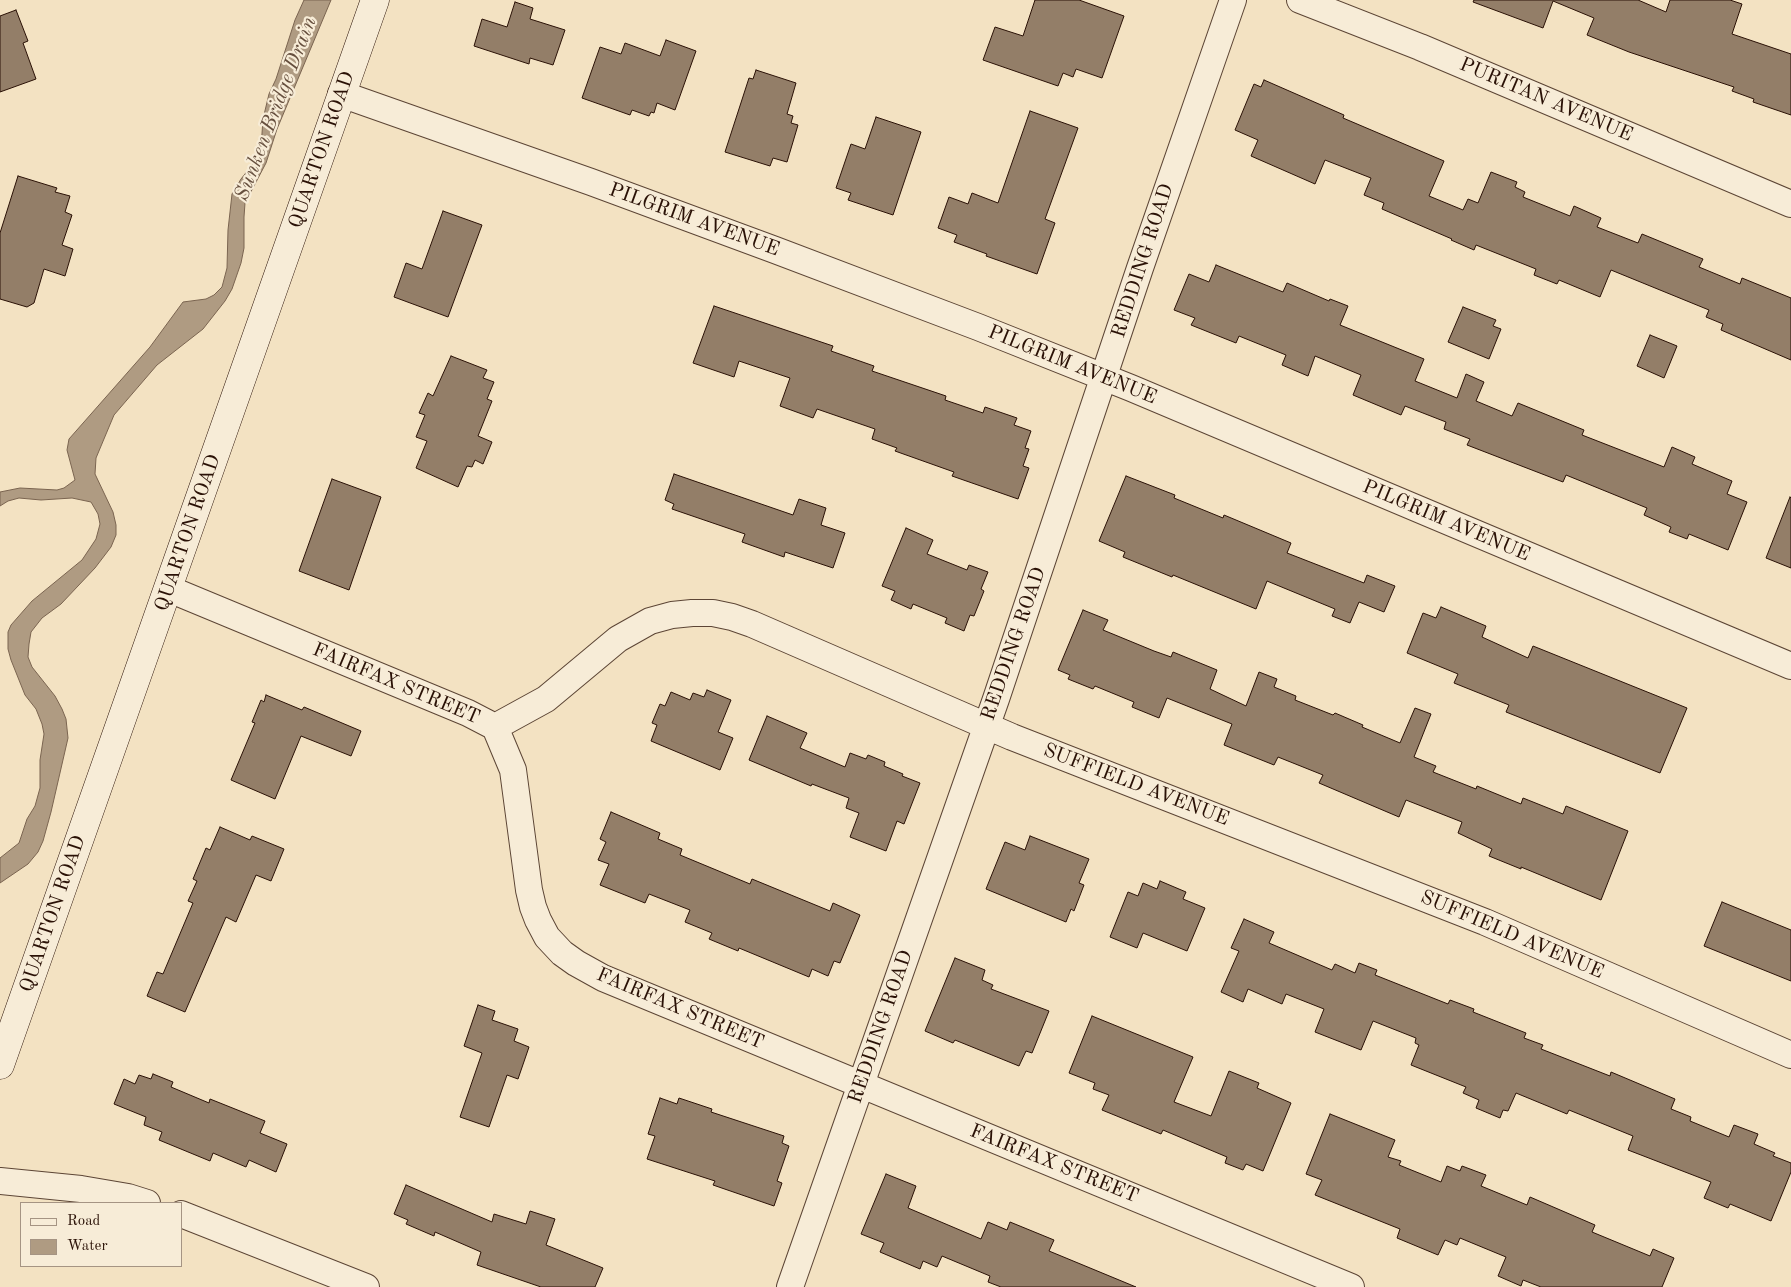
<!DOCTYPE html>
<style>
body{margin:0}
#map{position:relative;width:1791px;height:1287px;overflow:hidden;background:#f3e2c2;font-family:"Old Standard TT",serif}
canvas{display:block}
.legend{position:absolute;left:20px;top:1202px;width:162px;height:65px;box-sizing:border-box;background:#f7ecd7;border:1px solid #a59483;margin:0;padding:6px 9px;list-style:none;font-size:15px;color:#2a1106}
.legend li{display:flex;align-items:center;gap:10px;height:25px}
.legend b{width:25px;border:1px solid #a59483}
</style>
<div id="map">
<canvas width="1791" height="1287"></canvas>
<ul class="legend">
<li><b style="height:6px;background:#f7ecd7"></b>Road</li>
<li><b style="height:14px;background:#af9b82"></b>Water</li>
</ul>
</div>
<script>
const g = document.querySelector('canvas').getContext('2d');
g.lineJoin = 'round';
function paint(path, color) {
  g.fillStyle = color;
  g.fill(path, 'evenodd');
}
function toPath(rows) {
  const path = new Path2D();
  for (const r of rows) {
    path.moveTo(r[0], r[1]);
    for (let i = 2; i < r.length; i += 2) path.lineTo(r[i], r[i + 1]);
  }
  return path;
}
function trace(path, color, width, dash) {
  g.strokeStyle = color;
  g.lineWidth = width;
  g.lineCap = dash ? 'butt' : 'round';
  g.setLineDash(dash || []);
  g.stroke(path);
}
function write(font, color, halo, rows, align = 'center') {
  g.font = font + ' "Old Standard TT",serif';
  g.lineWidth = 4.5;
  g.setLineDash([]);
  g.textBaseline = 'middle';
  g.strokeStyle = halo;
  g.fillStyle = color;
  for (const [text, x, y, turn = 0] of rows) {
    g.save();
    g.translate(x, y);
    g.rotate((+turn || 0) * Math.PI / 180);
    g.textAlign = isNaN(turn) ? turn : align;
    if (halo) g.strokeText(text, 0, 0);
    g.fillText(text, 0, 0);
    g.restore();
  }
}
const water = toPath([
 [304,0,331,0,277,129,266,163,245,203,244,217,244,248,241,263,232,289,225,301,203,329,157,365,114,415,96,458,95,474,113,512,116,525,116,535,111,547,95,568,61,604,42,618,31,632,29,644,28,657,32,667,55,696,62,709,66,719,68,738,51,812,43,841,38,852,28,864,0,883,0,858,19,843,27,819,35,806,40,788,40,760,44,734,42,724,36,709,25,695,11,660,8,649,8,632,11,625,32,601,82,560,96,539,100,524,98,514,91,502,72,498,41,500,19,498,8,501,0,506,0,492,20,488,57,490,64,488,75,480,67,450,69,439,150,347,183,302,206,299,214,295,222,287,227,268,228,230,232,194,241,179,256,160,261,148,263,119,269,94,276,79,295,20,304,0]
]);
paint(water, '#af9b82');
trace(water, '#7a6450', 1);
const building = toPath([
 [1035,0,1079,0,1124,16,1102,78,1076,69,1073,77,1063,73,1058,86,983,60,995,27,1023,36,1035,0],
 [1474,0,1638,0,1666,12,1670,0,1730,0,1742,4,1732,34,1791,54,1791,115,1753,102,1754,99,1732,91,1734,87,1629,52,1587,35,1594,18,1553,1,1543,28,1473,2,1474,0],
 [515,2,533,8,530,19,565,30,553,65,530,58,529,64,474,46,482,19,507,27,515,2],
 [16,10,28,41,23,43,36,79,0,92,0,16,16,10],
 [666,40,696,51,675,110,657,103,654,113,651,112,649,116,632,110,630,115,582,98,600,47,621,54,625,43,660,56,666,40],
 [756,70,796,83,787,114,793,116,791,123,798,125,787,162,773,158,770,166,725,152,749,78,753,79,756,70],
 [1264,80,1344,115,1343,118,1444,161,1429,196,1463,210,1468,199,1478,203,1491,172,1517,182,1515,187,1525,192,1523,197,1570,216,1574,206,1601,218,1597,227,1638,243,1642,234,1703,259,1699,267,1740,284,1742,278,1791,298,1791,360,1721,330,1723,324,1706,317,1709,310,1611,270,1600,297,1559,280,1557,284,1534,275,1536,269,1476,245,1474,250,1451,240,1452,239,1382,209,1384,203,1364,195,1371,178,1325,160,1315,184,1251,156,1258,140,1235,130,1254,84,1261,87,1264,80],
 [1030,111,1078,128,1045,219,1055,223,1037,274,986,256,987,254,954,242,957,235,938,228,949,197,968,204,972,193,998,203,1030,111],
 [876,117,921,132,893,215,848,200,851,193,836,188,851,144,865,149,876,117],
 [18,176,57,188,55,192,70,196,65,212,72,215,62,245,73,249,65,276,44,269,34,303,27,307,0,299,0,233,18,176],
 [443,211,482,225,448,317,394,297,406,263,422,269,443,211],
 [1216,265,1283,292,1287,283,1329,301,1330,299,1348,306,1340,325,1424,359,1415,381,1457,398,1466,374,1484,382,1476,401,1512,416,1518,403,1584,430,1582,435,1664,467,1672,447,1695,457,1692,464,1732,481,1727,494,1747,502,1728,550,1689,534,1687,539,1669,532,1671,527,1644,515,1647,508,1566,475,1563,482,1467,445,1470,439,1444,429,1446,422,1405,406,1401,415,1353,395,1361,375,1315,356,1308,376,1282,365,1286,355,1239,336,1236,343,1191,325,1195,318,1174,310,1189,274,1209,282,1216,265],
 [714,306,833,346,831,351,874,366,872,371,946,396,945,400,983,413,985,407,1017,418,1014,425,1031,431,1025,448,1029,449,1023,466,1029,468,1018,499,952,476,954,472,895,451,897,448,872,439,875,429,817,409,813,418,780,406,790,378,739,361,734,377,693,363,714,306],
 [1463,307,1496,320,1493,326,1501,329,1489,359,1448,342,1463,307],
 [1650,335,1677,346,1664,378,1637,366,1650,335],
 [451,356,487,370,483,378,494,382,487,399,492,401,478,436,492,442,483,464,475,460,472,467,467,466,458,487,416,468,427,441,416,437,425,415,419,413,428,393,433,396,451,356],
 [674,474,793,515,799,499,826,508,821,525,845,533,833,568,785,552,784,557,742,542,745,534,672,509,674,504,665,500,674,474],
 [1126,476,1175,495,1174,498,1223,518,1224,515,1291,543,1287,553,1364,583,1367,575,1395,586,1384,612,1359,602,1350,623,1332,616,1335,609,1267,581,1256,609,1173,575,1172,577,1123,557,1125,552,1099,541,1126,476],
 [332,479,381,497,349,590,299,571,332,479],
 [1790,497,1791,498,1791,568,1766,558,1790,497],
 [906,528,933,540,927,554,967,570,969,565,988,572,981,589,984,591,974,616,970,615,964,631,945,623,947,618,913,604,911,609,891,600,895,591,882,586,906,528],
 [1441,607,1486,626,1482,637,1528,658,1533,646,1687,708,1660,773,1506,712,1509,705,1454,683,1458,674,1407,653,1423,613,1436,618,1441,607],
 [1083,610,1108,620,1103,630,1154,651,1171,657,1173,652,1217,670,1210,689,1246,706,1259,672,1277,679,1274,687,1296,696,1295,700,1333,715,1335,713,1363,725,1362,727,1400,743,1415,708,1431,714,1414,757,1436,766,1433,772,1476,789,1477,786,1521,804,1523,798,1563,814,1566,806,1628,831,1601,900,1521,867,1521,869,1489,856,1492,849,1458,833,1462,822,1406,800,1399,817,1319,783,1323,775,1278,757,1274,765,1224,745,1232,724,1167,698,1159,718,1132,707,1134,702,1095,686,1093,689,1068,679,1070,675,1058,670,1083,610],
 [707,690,731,700,718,732,733,738,720,770,651,741,657,725,652,723,660,704,665,706,671,692,690,700,693,693,704,697,707,690],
 [266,695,302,710,304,707,361,731,351,756,301,736,275,799,231,780,255,723,252,722,261,700,264,702,266,695],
 [767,716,807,733,800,748,845,767,850,753,866,759,868,755,885,762,884,766,903,774,902,776,920,783,904,824,897,821,886,851,850,837,859,813,846,808,849,798,812,784,811,786,749,760,767,716],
 [611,812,660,833,658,839,682,849,680,855,750,884,752,879,830,911,833,903,860,915,840,963,834,961,828,976,812,969,809,977,739,948,738,951,709,939,712,933,685,922,690,910,649,894,645,903,600,885,609,864,598,860,606,842,600,839,611,812],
 [220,827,250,840,252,836,284,849,271,881,256,875,236,922,226,917,185,1012,147,996,157,972,163,974,193,903,188,901,197,881,193,879,206,848,210,850,220,827],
 [1030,836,1089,859,1079,883,1084,885,1074,911,1071,909,1066,922,986,889,1005,842,1025,850,1030,836],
 [1160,881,1186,892,1183,899,1205,908,1187,951,1143,933,1137,948,1110,937,1128,892,1138,896,1143,883,1157,889,1160,881],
 [1722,902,1791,930,1791,981,1704,946,1722,902],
 [1244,919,1274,932,1269,943,1332,970,1335,964,1355,973,1359,963,1377,970,1375,975,1448,1004,1450,1000,1474,1009,1473,1012,1526,1033,1524,1038,1543,1045,1541,1049,1610,1076,1611,1072,1675,1099,1671,1109,1691,1117,1690,1121,1729,1137,1734,1125,1758,1134,1754,1144,1775,1153,1773,1156,1791,1163,1791,1172,1771,1221,1730,1204,1728,1208,1704,1198,1711,1182,1628,1150,1633,1136,1569,1110,1567,1114,1516,1093,1508,1111,1503,1110,1500,1118,1476,1108,1479,1100,1463,1093,1466,1087,1411,1065,1419,1045,1415,1043,1416,1038,1373,1021,1361,1050,1315,1032,1324,1009,1286,994,1282,1004,1248,989,1243,1002,1221,992,1239,951,1231,948,1244,919],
 [955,958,985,970,982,980,993,985,991,989,1049,1011,1032,1053,1026,1051,1019,1066,955,1040,953,1043,925,1031,955,958],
 [478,1005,495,1011,492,1020,518,1029,514,1041,529,1047,518,1079,507,1075,489,1127,460,1117,482,1053,464,1046,478,1005],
 [1092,1016,1193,1057,1174,1102,1211,1116,1229,1071,1259,1083,1257,1088,1291,1103,1263,1171,1246,1164,1243,1170,1225,1163,1227,1157,1163,1130,1161,1134,1102,1110,1109,1095,1093,1089,1095,1083,1069,1073,1092,1016],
 [153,1074,173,1082,171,1087,209,1103,210,1099,265,1121,260,1133,287,1144,276,1172,249,1160,246,1167,213,1153,210,1161,159,1140,162,1132,144,1125,146,1117,114,1104,124,1079,135,1084,139,1075,151,1079,153,1074],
 [660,1098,677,1104,679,1098,712,1109,711,1112,784,1136,782,1143,789,1146,777,1181,782,1183,774,1206,713,1185,715,1181,647,1159,655,1136,648,1134,660,1098],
 [1330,1114,1395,1140,1388,1157,1401,1161,1399,1165,1441,1182,1447,1166,1460,1171,1462,1166,1486,1175,1481,1186,1527,1205,1530,1197,1595,1225,1592,1232,1650,1256,1653,1249,1674,1258,1662,1287,1541,1287,1523,1280,1521,1286,1498,1276,1506,1257,1460,1238,1457,1245,1445,1240,1438,1255,1397,1238,1400,1229,1315,1195,1322,1180,1306,1174,1330,1114],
 [886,1174,916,1186,908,1208,981,1239,988,1222,1007,1230,1010,1222,1054,1240,1049,1251,1136,1287,1001,1287,988,1282,990,1276,942,1256,937,1267,923,1261,920,1269,880,1252,884,1243,861,1234,886,1174],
 [406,1185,492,1222,494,1214,526,1224,530,1211,555,1219,546,1245,603,1268,595,1287,541,1287,477,1265,481,1252,435,1232,434,1236,406,1224,408,1220,394,1214,406,1185]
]);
paint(building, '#937e68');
trace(building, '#2a1106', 1);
const street = toPath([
 [1300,0,1420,47,1791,204],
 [341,94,591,182,775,250,978,327,1131,388,1791,666],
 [169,589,468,713,495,727,513,770,529,890,533,907,538,920,547,937,562,953,576,963,603,978,1351,1287],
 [495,727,546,699,618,639,650,621,672,615,692,613,713,613,732,617,752,624,1012,737,1485,922,1791,1055],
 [0,1181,81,1189,128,1197,147,1203],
 [181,1214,366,1287],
 [790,1287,996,699,1140,268,1233,0]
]);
const secondary = toPath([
 [0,1065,375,0]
]);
trace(street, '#5c4535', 28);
trace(secondary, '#2a1106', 29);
trace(street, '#f7ecd7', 26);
trace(secondary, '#f7ecd7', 28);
write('20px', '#2a1106', '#f7ecd7', [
 ["PURITAN AVENUE",1546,100,23],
 ["QUARTON ROAD",322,150,-71],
 ["PILGRIM AVENUE",694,220,20],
 ["REDDING ROAD",1143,261,-72],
 ["PILGRIM AVENUE",1072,365,22],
 ["PILGRIM AVENUE",1446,521,23],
 ["QUARTON ROAD",188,533,-71],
 ["REDDING ROAD",1014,644,-71],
 ["FAIRFAX STREET",396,684,23],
 ["SUFFIELD AVENUE",1136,785,21],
 ["QUARTON ROAD",53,914,-71],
 ["SUFFIELD AVENUE",1512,935,23],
 ["FAIRFAX STREET",680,1009,23],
 ["REDDING ROAD",881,1027,-71],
 ["FAIRFAX STREET",1054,1164,22]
]);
write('italic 21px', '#664f3e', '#f7ecd7', [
 ["Sunken Bridge Drain",276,109,-69]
]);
</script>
